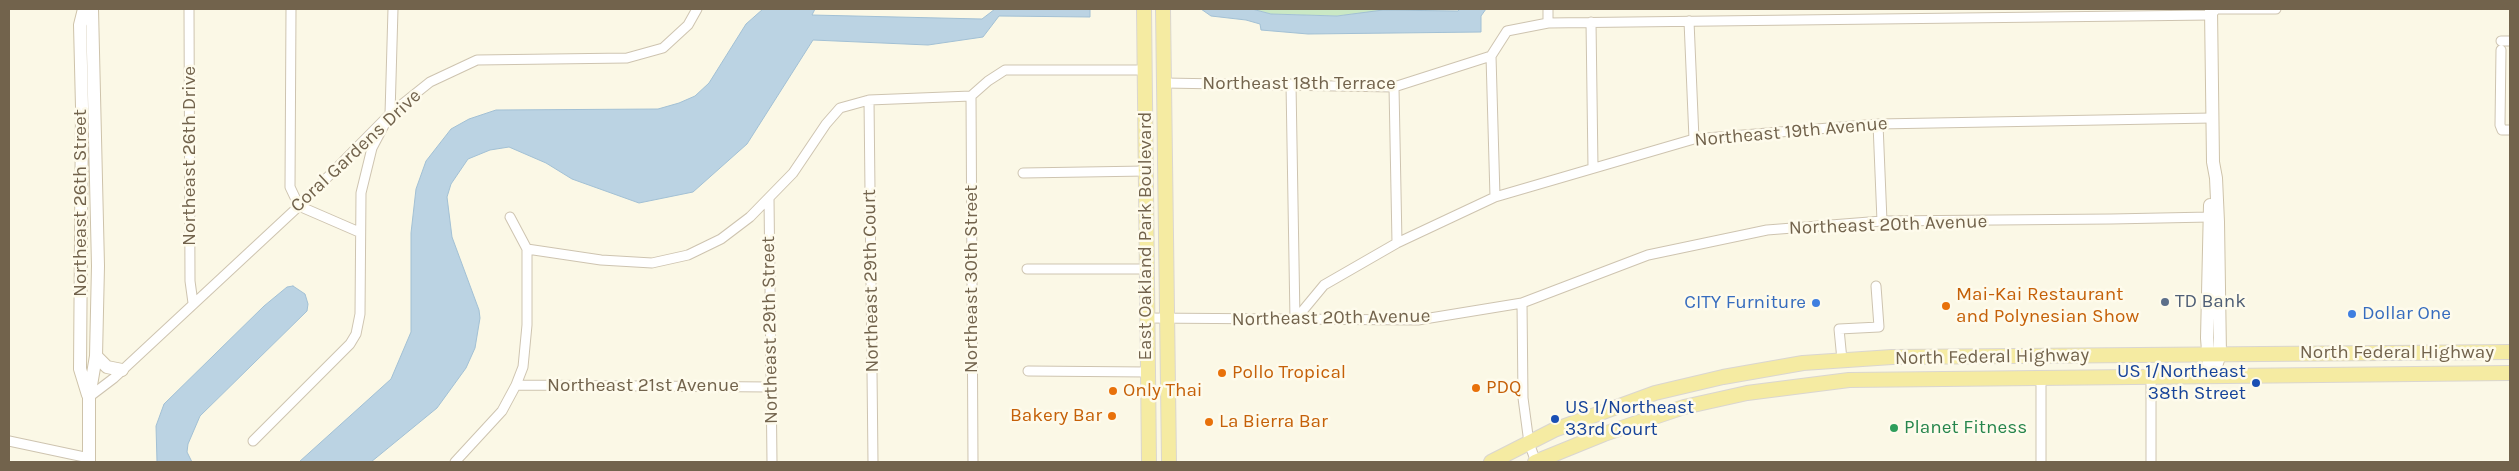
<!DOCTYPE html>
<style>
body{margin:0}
#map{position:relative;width:2519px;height:471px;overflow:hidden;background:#fbf8e6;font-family:Karla,sans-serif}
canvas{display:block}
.frame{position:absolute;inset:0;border:10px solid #72634c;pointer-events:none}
</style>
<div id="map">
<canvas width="2519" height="471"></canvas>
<div class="frame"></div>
</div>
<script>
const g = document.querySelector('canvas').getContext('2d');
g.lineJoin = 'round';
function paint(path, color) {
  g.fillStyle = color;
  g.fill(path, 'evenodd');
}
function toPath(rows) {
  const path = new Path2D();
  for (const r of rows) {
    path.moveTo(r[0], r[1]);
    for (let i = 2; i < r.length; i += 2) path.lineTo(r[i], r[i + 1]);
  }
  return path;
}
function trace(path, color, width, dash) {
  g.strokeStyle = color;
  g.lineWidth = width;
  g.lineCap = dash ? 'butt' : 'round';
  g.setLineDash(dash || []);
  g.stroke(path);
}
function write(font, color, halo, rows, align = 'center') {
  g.font = font + ' Karla,sans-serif';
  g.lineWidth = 5;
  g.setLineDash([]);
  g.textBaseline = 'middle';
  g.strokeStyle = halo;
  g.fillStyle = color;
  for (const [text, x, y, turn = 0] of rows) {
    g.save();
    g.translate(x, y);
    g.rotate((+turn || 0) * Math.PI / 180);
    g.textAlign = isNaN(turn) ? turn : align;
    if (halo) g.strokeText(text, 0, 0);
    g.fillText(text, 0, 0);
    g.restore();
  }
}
paint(toPath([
 [1252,9,1406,9,1337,16,1271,14]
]), '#cae8c5');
const water = toPath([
 [763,9,815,9,812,15,982,19,995,9,1090,9,1090,17,999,16,983,37,928,45,813,40,747,144,693,192,639,203,572,179,546,163,509,147,490,150,468,159,451,184,447,197,452,237,479,310,480,318,475,348,466,368,437,408,371,462,299,462,391,379,411,332,411,233,416,189,426,161,451,129,469,119,496,110,658,109,679,103,695,96,709,83,746,24,763,9],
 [1201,9,1252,9,1271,14,1337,16,1383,10,1458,11,1460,9,1486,9,1481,16,1481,32,1308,34,1261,30,1260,24,1246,20,1211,16,1201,9],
 [293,286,305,294,308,304,307,311,200,416,188,444,187,452,192,462,157,462,156,426,164,404,264,306,287,287,293,286]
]);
paint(water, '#bbd3e3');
trace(water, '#a2c0d4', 1);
const street = toPath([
 [189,9,190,281,193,303],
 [291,9,290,187,299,206,359,232],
 [1548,9,1548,23],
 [1689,21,1694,139],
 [1591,22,1593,167],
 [2501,41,2510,41],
 [2501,50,2500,125,2502,130,2510,130],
 [1491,56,1507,31,1548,23,2211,15,2216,9,2276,9],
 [1491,56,1495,197],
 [1164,83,1394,87,1491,56],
 [1291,84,1295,320],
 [1394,87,1397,243],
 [971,96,973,462],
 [869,100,873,462],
 [1878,124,1882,221],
 [1023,173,1146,171],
 [769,198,772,462],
 [527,249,601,260,652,263,688,255,721,239,750,217,793,173,826,124,840,108,869,100,971,96,988,81,1005,70,1146,70],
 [1027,269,1147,269],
 [1522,303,1523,398,1529,443,1536,462],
 [1147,318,1418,320,1522,303,1648,255,1767,230,1882,221,2111,219,2210,217,2212,214],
 [1295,320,1324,285,1397,243,1495,197,1694,139,1878,124,2212,118],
 [1842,360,1839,329,1879,327,1876,286],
 [1028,371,1147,372],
 [2151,376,2151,462],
 [516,385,770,387],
 [89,397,114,378,299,206,390,114,430,82,477,60,627,58,663,48,688,25,697,9],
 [9,441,89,458],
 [253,441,350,344,356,334,360,314,361,193,372,148,390,114,393,9],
 [455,462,502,411,516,385,523,367,527,325,527,249,510,217],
 [2041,462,2041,377]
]);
const secondary = toPath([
 [84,9,80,25,82,107,80,369,88,395],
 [2211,9,2213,162,2216,178,2218,222,2220,354,2213,375],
 [96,356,107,367,122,370],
 [2209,364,2207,338,2210,205],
 [89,462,89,397,96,356,98,266,92,9]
]);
const primary = toPath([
 [1144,9,1149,462],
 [1163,9,1169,462],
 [1491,462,1554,430,1655,393,1723,377,1803,363,1892,357,2510,352],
 [1535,462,1604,434,1684,407,1747,393,1849,380,2510,373]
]);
trace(street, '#cec4b0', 11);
trace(secondary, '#cec3aa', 14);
trace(primary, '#dad6d0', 16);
trace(street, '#fff', 9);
trace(secondary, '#fff', 12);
trace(primary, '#f5eba2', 14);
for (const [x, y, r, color] of [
 [2165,302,5,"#5c6f8a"],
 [1816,303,5,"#3f7fe0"],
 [1946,306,5,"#e8710a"],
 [2352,314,5,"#3f7fe0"],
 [1222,373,5,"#e8710a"],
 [2256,383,5,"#1a4fb4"],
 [1476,388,5,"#e8710a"],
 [1113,391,5,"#e8710a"],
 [1112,416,5,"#e8710a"],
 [1555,419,5,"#1a4fb4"],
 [1209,422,5,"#e8710a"],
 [1894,428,5,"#2e9e5b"]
]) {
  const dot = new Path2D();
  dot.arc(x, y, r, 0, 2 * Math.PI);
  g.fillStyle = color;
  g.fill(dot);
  trace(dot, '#fefbec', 2);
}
write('19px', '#72634c', '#fefbec', [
 ["Northeast 18th Terrace",1299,84],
 ["Northeast 19th Avenue",1791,132,-5],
 ["Coral Gardens Drive",356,151,-43],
 ["Northeast 26th Drive",190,156,-90],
 ["Northeast 26th Street",81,203,-90],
 ["Northeast 20th Avenue",1888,225,-2],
 ["East Oakland Park Boulevard",1146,236,-90],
 ["Northeast 30th Street",972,279,-90],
 ["Northeast 29th Court",871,281,-91],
 ["Northeast 20th Avenue",1331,318,-1],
 ["Northeast 29th Street",770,330,-91],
 ["North Federal Highway",2397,353],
 ["North Federal Highway",1992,357,-1],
 ["Northeast 21st Avenue",643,386]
]);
write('19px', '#c56008', '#fefbec', [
 ["Mai-Kai Restaurant",1956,295],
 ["and Polynesian Show",1956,317],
 ["Pollo Tropical",1232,373],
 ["PDQ",1486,388],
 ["Only Thai",1123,391],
 ["Bakery Bar",1102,416,"right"],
 ["La Bierra Bar",1219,422]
], 'left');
write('19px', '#4e5e75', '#fefbec', [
 ["TD Bank",2175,302]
], 'left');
write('19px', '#366cbe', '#fefbec', [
 ["CITY Furniture",1806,303],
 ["Dollar One",2362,314,"left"]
], 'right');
write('19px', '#164399', '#fefbec', [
 ["US 1/Northeast",2246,372],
 ["38th Street",2246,394],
 ["US 1/Northeast",1565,408,"left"],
 ["33rd Court",1565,430,"left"]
], 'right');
write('19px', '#27864d', '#fefbec', [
 ["Planet Fitness",1904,428]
], 'left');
</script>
